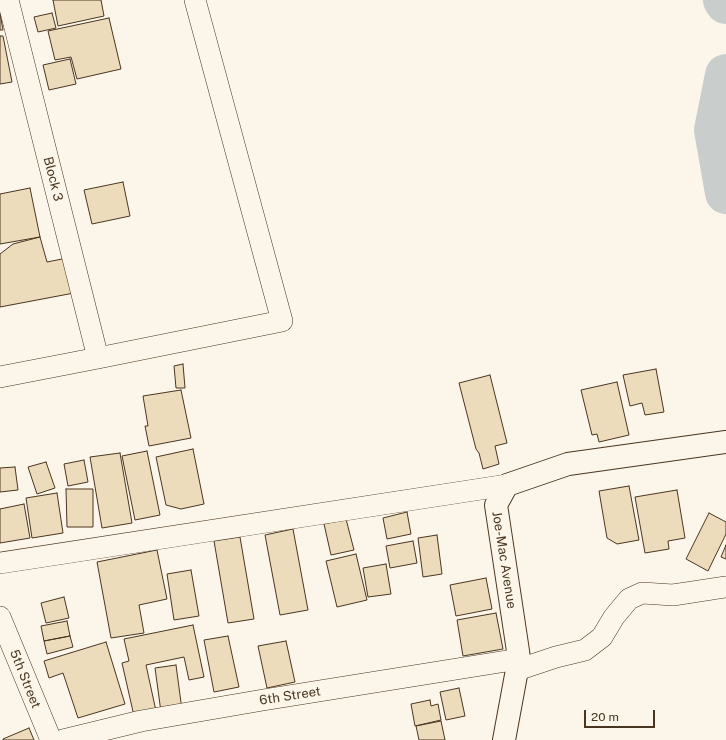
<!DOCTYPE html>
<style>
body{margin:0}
#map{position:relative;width:726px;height:740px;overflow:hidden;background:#fbf6e9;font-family:"Public Sans",sans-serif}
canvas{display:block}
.scale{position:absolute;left:584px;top:710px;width:71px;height:18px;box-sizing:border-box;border:2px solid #4a3520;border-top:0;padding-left:5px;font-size:12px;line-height:14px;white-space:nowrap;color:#4a3520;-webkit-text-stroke:3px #fbf6e9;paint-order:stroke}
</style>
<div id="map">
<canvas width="726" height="740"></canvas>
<div class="scale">20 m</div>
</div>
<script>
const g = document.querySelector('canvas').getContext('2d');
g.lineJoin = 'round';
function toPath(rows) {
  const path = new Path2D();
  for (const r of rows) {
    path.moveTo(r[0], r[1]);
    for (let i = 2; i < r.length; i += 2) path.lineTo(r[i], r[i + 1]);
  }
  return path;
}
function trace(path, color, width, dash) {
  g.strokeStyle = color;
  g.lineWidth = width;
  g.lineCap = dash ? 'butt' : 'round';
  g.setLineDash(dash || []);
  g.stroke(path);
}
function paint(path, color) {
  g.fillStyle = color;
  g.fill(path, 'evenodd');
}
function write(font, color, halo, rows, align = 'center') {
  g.font = font + ' "Public Sans",sans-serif';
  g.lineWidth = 3;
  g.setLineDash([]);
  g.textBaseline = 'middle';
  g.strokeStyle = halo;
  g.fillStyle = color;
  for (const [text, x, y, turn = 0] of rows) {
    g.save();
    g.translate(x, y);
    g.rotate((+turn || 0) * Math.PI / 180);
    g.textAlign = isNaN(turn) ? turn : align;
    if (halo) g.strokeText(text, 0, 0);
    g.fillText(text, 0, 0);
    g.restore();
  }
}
trace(toPath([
 [724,0,726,3],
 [726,75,715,130,726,193]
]), '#c9cecd', 42);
const building = toPath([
 [53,0,101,0,104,16,58,26,53,0],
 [0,13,3,30,0,30,0,13],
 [52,13,56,28,38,32,34,17,52,13],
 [109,18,121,69,77,79,71,57,55,60,48,31,109,18],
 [0,36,3,36,12,82,0,84,0,36],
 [70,59,76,84,49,90,43,65,70,59],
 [123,182,130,216,92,224,84,190,123,182],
 [30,188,40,237,0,244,0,194,30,188],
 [40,237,47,262,67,258,74,293,0,307,0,254,13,244,40,237],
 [183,364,185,388,176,388,174,366,183,364],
 [656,369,664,412,645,415,642,403,630,406,623,375,656,369],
 [490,375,507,443,495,446,499,464,483,469,479,453,476,449,459,383,490,375],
 [617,382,629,435,599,442,597,434,592,435,581,390,617,382],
 [181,390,191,438,149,446,145,426,148,426,143,396,181,390],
 [193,449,204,504,181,509,166,505,156,457,193,449],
 [147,451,160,515,135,520,122,456,147,451],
 [120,453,132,523,102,528,90,457,120,453],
 [84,460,88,482,68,486,64,464,84,460],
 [46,462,55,488,37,494,28,467,46,462],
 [15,467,18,490,0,492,0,468,15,467],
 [629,486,639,540,617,544,607,538,599,491,629,486],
 [66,489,93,489,93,527,67,527,66,489],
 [677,490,685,538,668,541,669,549,645,553,635,497,677,490],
 [57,493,63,533,32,538,26,498,57,493],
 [24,504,30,538,0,543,0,509,24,504],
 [407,512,411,534,387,539,383,518,407,512],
 [709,513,726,522,726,534,708,571,686,559,709,513],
 [346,519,354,550,331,555,324,524,346,519],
 [293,529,308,610,280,615,265,535,293,529],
 [437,535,442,574,423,577,418,538,437,535],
 [240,537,254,619,228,623,214,541,240,537],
 [413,541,417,563,390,568,386,546,413,541],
 [726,545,726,559,721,557,726,545],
 [157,550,167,599,139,605,144,633,111,638,97,562,157,550],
 [356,554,367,600,337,607,326,561,356,554],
 [386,564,391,594,368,597,363,568,386,564],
 [191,570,199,616,174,620,167,574,191,570],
 [486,578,492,609,456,616,450,585,486,578],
 [64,597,69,618,46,623,41,603,64,597],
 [496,613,503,649,463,656,457,620,496,613],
 [67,621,70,636,44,641,41,626,67,621],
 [193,625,204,677,189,680,184,657,146,665,156,711,134,716,122,663,129,661,124,639,193,625],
 [70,636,73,647,47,654,44,641,70,636],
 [228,636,239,687,214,692,204,640,228,636],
 [286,641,295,682,267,688,258,646,286,641],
 [106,642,125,704,78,718,63,673,49,678,44,661,106,642],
 [176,665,182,710,161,712,155,668,176,665],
 [459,688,465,716,446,720,440,692,459,688],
 [430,700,431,706,438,704,441,720,415,726,411,704,430,700],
 [441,721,445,740,419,740,416,726,441,721],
 [29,728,34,740,3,740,3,739,29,728]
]);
paint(building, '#ecdcbc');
trace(building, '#4a3520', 1);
const street = toPath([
 [8,0,98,358],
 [0,377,98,358,282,321,195,0],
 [0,563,507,485],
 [0,617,51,740],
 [517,670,556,657,585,650,602,637,614,617,629,599,642,593,673,595,726,587],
 [63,740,141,721,263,700,519,659]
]);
const secondary = toPath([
 [504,740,519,659,518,651,496,505,507,485,568,464,726,442]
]);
trace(street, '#4a3520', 22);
trace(secondary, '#4a3520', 24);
trace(street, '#fbf6e9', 21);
trace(secondary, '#fbf6e9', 22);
write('13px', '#4a3520', '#fbf6e9', [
 ["Block 3",53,179,76],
 ["Joe-Mac Avenue",504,560,81],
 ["5th Street",25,679,68],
 ["6th Street",290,696,-9]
]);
</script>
